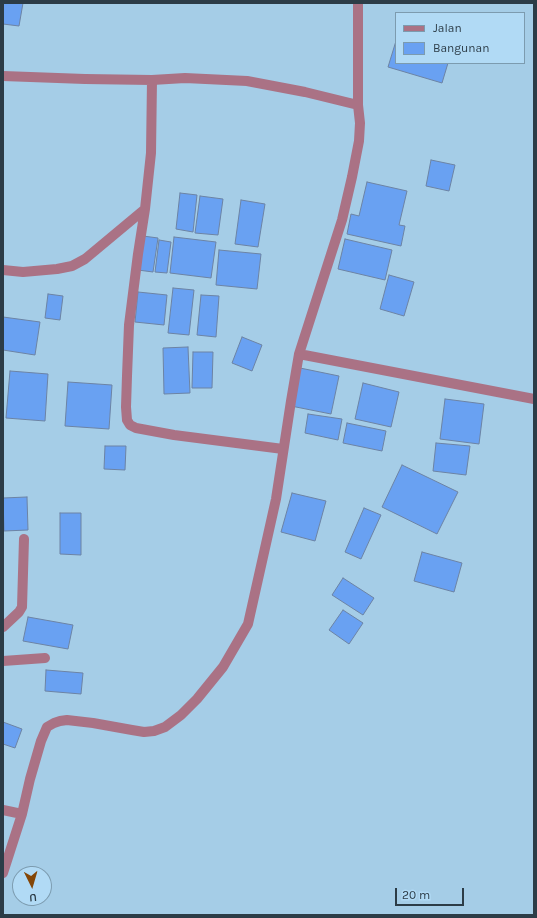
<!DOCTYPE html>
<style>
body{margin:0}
#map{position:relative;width:537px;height:918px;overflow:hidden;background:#a5cde7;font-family:Karla,sans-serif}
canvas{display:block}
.frame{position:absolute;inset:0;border:4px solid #2c3c47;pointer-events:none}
.legend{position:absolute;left:395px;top:12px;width:130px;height:52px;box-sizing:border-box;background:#b1daf5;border:1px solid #7c9baf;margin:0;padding:5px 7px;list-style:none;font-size:12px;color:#2c3c47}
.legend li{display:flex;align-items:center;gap:8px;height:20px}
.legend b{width:20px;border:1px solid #7c9baf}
.north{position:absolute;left:12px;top:866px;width:40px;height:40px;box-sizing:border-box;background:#b1daf5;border:1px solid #7c9baf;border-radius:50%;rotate:175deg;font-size:11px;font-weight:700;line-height:16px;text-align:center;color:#2c3c47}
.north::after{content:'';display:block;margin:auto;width:14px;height:18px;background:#844607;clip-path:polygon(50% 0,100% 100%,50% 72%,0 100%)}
.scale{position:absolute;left:395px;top:888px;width:69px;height:18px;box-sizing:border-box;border:2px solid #2c3c47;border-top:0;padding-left:5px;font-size:12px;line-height:14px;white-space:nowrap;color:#2c3c47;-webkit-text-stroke:3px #b1daf5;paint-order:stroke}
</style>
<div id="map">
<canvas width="537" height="918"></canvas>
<div class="frame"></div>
<ul class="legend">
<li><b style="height:5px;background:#aa7285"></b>Jalan</li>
<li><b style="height:11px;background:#69a1f2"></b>Bangunan</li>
</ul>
<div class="north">U</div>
<div class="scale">20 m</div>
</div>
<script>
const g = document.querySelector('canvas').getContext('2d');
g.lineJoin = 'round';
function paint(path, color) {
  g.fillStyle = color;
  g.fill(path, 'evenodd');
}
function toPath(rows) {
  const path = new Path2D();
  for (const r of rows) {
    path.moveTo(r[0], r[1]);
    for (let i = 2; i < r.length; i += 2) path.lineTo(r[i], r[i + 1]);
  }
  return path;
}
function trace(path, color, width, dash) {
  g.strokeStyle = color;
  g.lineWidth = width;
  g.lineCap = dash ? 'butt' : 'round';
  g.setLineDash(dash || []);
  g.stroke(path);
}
const building = toPath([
 [3,3,23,3,19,26,3,24,3,3],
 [396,41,396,63,448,63,442,83,388,67,396,41],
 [431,160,455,165,449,191,426,186,431,160],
 [367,182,407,191,399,225,405,226,401,246,347,234,351,214,359,216,367,182],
 [180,193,197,195,193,232,176,229,180,193],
 [200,196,223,199,218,235,195,233,200,196],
 [241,200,265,204,258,247,235,244,241,200],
 [143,236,158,238,153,272,138,270,143,236],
 [174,237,216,242,211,278,170,273,174,237],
 [345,239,392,250,385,280,338,269,345,239],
 [159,240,171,242,167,273,155,272,159,240],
 [219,250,261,254,257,289,216,285,219,250],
 [389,275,414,282,404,316,380,309,389,275],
 [173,288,194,290,189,335,168,333,173,288],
 [138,292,167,295,164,325,135,322,138,292],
 [48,294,63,296,60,320,45,318,48,294],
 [201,295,219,296,216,337,197,335,201,295],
 [3,317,40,322,35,355,3,350,3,317],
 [242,337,262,345,252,371,232,363,242,337],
 [188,347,190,393,164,394,163,348,188,347],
 [193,352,213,352,212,388,192,388,193,352],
 [300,368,339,376,331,414,291,406,300,368],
 [10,371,48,374,45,421,6,418,10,371],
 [68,382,112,385,109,429,65,426,68,382],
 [363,383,399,392,391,427,355,419,363,383],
 [445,399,484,404,479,444,440,439,445,399],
 [308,414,342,419,338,440,305,433,308,414],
 [347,423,386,431,382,451,343,443,347,423],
 [436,443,470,446,466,475,433,471,436,443],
 [105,446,126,446,125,470,104,469,105,446],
 [402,465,458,492,437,534,382,507,402,465],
 [292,493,326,501,315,541,281,532,292,493],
 [27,497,28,530,4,531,3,498,27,497],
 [364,508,381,515,361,559,345,552,364,508],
 [60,513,81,513,81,555,60,554,60,513],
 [422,552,462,563,454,592,414,581,422,552],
 [343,578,374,598,363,615,332,595,343,578],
 [343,610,363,623,349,644,329,630,343,610],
 [28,617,73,625,68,649,23,641,28,617],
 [46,670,83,673,81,694,45,691,46,670],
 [3,722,22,729,15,748,3,744,3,722]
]);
paint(building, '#69a1f2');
trace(building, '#6c83a4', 1);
trace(toPath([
 [3,76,85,79,152,80,185,78,247,81,305,92,358,105],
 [152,80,151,153,145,209,138,254,129,325,127,376,126,407,127,420,130,425,136,428,174,435,283,449],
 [3,270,23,272,57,269,72,266,85,259,145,209],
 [299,354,534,399],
 [3,627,19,612,22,607,24,539],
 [3,661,45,658],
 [3,810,22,814],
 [3,873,22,814,30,779,41,741,47,727,54,723,60,721,67,720,93,723,132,730,144,732,154,731,165,727,181,715,197,699,223,667,248,624,276,499,291,401,299,354,342,220,352,177,359,141,360,123,358,105,358,3]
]), '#aa7285', 10);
</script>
